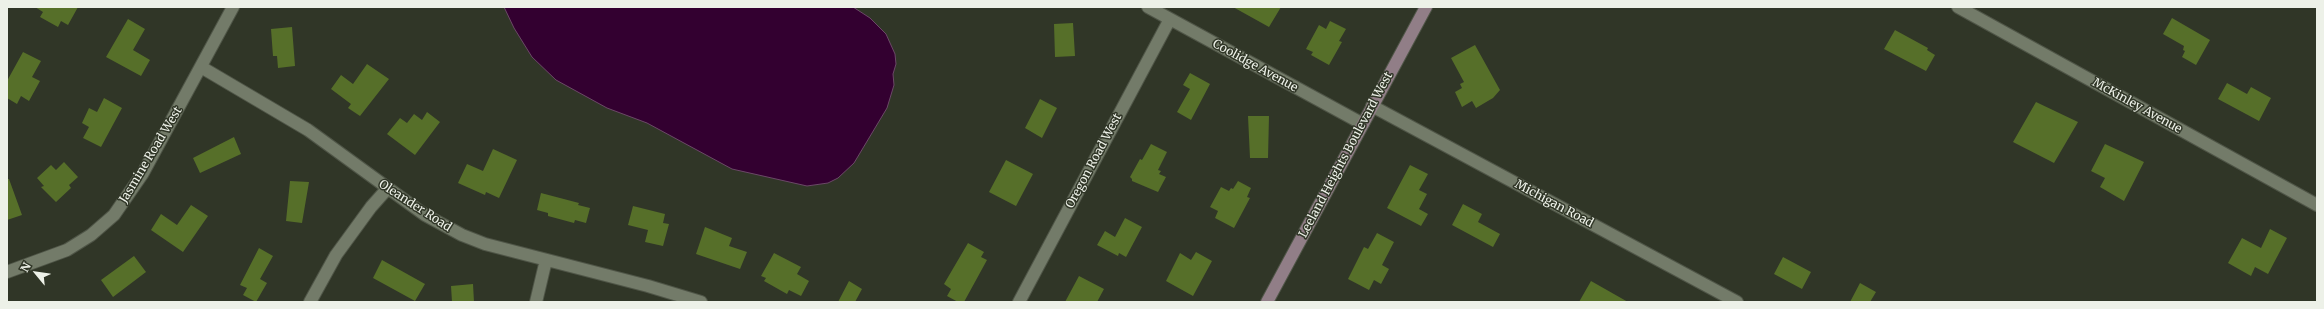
<!DOCTYPE html>
<style>
body{margin:0}
#map{position:relative;width:2324px;height:309px;overflow:hidden;background:#303627;font-family:Merriweather,serif}
canvas{display:block}
.frame{position:absolute;inset:0;border:8px solid #edf1e8;pointer-events:none}
.north{position:absolute;left:16px;top:253px;width:40px;height:40px;-webkit-text-stroke:3px #303627;paint-order:stroke;rotate:299deg;font-size:11px;font-weight:700;line-height:16px;text-align:center;color:#edf1e8}
.north::after{content:'';display:block;margin:auto;width:14px;height:18px;background:#edf1e8;clip-path:polygon(50% 0,100% 100%,50% 72%,0 100%)}
</style>
<div id="map">
<canvas width="2324" height="309"></canvas>
<div class="frame"></div>
<div class="north">N</div>
</div>
<script>
const g = document.querySelector('canvas').getContext('2d');
g.lineJoin = 'round';
function paint(path, color) {
  g.fillStyle = color;
  g.fill(path, 'evenodd');
}
function toPath(rows) {
  const path = new Path2D();
  for (const r of rows) {
    path.moveTo(r[0], r[1]);
    for (let i = 2; i < r.length; i += 2) path.lineTo(r[i], r[i + 1]);
  }
  return path;
}
function trace(path, color, width, dash) {
  g.strokeStyle = color;
  g.lineWidth = width;
  g.lineCap = dash ? 'butt' : 'round';
  g.setLineDash(dash || []);
  g.stroke(path);
}
function write(font, color, halo, rows, align = 'center') {
  g.font = font + ' Merriweather,serif';
  g.lineWidth = 3;
  g.setLineDash([]);
  g.textBaseline = 'middle';
  g.strokeStyle = halo;
  g.fillStyle = color;
  for (const [text, x, y, turn = 0] of rows) {
    g.save();
    g.translate(x, y);
    g.rotate((+turn || 0) * Math.PI / 180);
    g.textAlign = isNaN(turn) ? turn : align;
    if (halo) g.strokeText(text, 0, 0);
    g.fillText(text, 0, 0);
    g.restore();
  }
}
const water = toPath([
 [504,7,853,7,870,18,886,34,895,54,896,64,893,74,894,85,887,108,854,163,838,178,828,183,807,186,732,169,647,123,607,108,556,80,532,57,514,28,504,7]
]);
paint(water, '#330030');
trace(water, '#6b4867', 1);
paint(toPath([
 [35,7,78,7,68,25,61,21,58,27,40,17,43,12],
 [1233,7,1281,7,1269,27],
 [2172,18,2210,40,2196,65,2182,57,2185,51,2183,50,2184,46,2163,34],
 [128,19,145,29,133,50,150,60,141,76,106,57],
 [1330,21,1346,29,1339,41,1342,42,1329,65,1311,55,1313,52,1306,49,1319,25,1326,29],
 [1073,23,1075,56,1055,57,1054,24],
 [292,27,295,66,278,68,277,56,273,56,271,29],
 [1895,30,1928,48,1927,50,1935,55,1926,71,1884,49],
 [1475,45,1500,90,1493,98,1476,108,1472,101,1462,107,1455,92,1462,88,1460,84,1464,82,1451,58],
 [23,52,41,61,32,77,40,81,29,101,21,96,17,104,7,98,7,81],
 [367,64,389,79,360,116,348,108,351,104,331,89,341,75,353,84],
 [1190,73,1210,84,1191,120,1177,112,1190,89,1183,85],
 [2227,83,2247,94,2251,87,2271,98,2259,121,2218,99],
 [104,98,122,108,101,147,83,138,89,127,82,123,89,108,97,112],
 [1040,99,1057,108,1042,138,1025,128],
 [2036,102,2078,122,2054,163,2013,142],
 [427,112,440,122,415,155,387,134,400,118,407,123,414,114,422,120],
 [1248,116,1269,116,1268,158,1250,158],
 [234,137,241,154,200,173,193,158],
 [1151,144,1167,152,1158,170,1161,171,1159,174,1166,177,1158,192,1132,181,1132,179,1130,177,1140,159,1142,160],
 [2105,144,2144,162,2124,201,2100,187,2105,178,2091,171],
 [493,149,517,160,499,198,486,192,485,195,458,183,467,164,483,171],
 [1006,160,1033,174,1016,206,989,192],
 [64,162,78,177,69,185,71,188,56,202,41,187,44,186,37,178,51,165,56,170],
 [1410,165,1428,174,1419,190,1427,194,1419,209,1428,214,1421,226,1387,208],
 [7,179,9,179,22,215,7,220],
 [290,181,309,182,302,223,286,221],
 [1238,181,1251,188,1247,197,1250,198,1234,228,1215,218,1218,211,1210,207,1221,187,1229,191,1231,188,1233,189],
 [541,193,579,203,578,205,590,208,586,223,575,220,574,223,548,216,548,213,537,210],
 [1463,204,1482,214,1478,222,1500,234,1493,247,1452,225],
 [191,205,208,216,183,252,151,230,161,214,177,225],
 [633,206,665,214,663,223,669,224,663,246,645,242,648,230,628,225],
 [1125,218,1142,227,1126,257,1119,253,1118,256,1097,245,1105,231,1115,237],
 [705,227,732,238,729,246,747,252,740,269,696,254],
 [2270,229,2287,238,2268,274,2255,267,2251,276,2228,263,2242,238,2261,248],
 [1377,233,1394,242,1382,265,1389,269,1381,284,1374,280,1369,290,1348,279,1364,247,1368,249],
 [968,243,984,252,981,257,987,260,964,302,958,302,947,296,951,289,944,284],
 [259,248,273,256,260,279,267,283,256,302,243,295,247,288,240,285],
 [1196,252,1212,261,1193,296,1166,281,1180,253,1191,260],
 [774,253,801,267,797,274,809,281,801,296,789,290,787,294,764,281,766,278,761,276],
 [134,256,146,272,113,297,101,280],
 [1783,257,1811,272,1802,289,1774,274],
 [382,260,425,284,415,301,373,278],
 [1079,276,1104,289,1097,302,1065,302],
 [849,281,862,289,855,302,838,302],
 [1591,281,1628,302,1579,302],
 [1860,283,1876,292,1870,302,1850,302],
 [473,284,474,302,452,302,451,286]
]), '#566f29');
const street = toPath([
 [1148,7,1363,124],
 [1958,7,2317,205],
 [201,67,308,130,425,215,462,235,485,244,648,286,701,302],
 [1372,106,1737,302],
 [7,272,67,250,91,235,114,215,143,173,233,7],
 [310,302,336,255,371,207,387,189],
 [536,302,546,260],
 [1019,302,1170,19]
]);
const secondary = toPath([
 [1267,302,1426,7]
]);
trace(street, '#4f5547', 14);
trace(secondary, '#4f5547', 14);
trace(street, '#737b69', 12);
trace(secondary, '#917e87', 12);
write('12px', '#edf1e8', '#303627', [
 ["Coolidge Avenue",1255,66,29],
 ["McKinley Avenue",2137,106,29],
 ["Jasmine Road West",151,155,-59],
 ["Leeland Heights Boulevard West",1346,155,-62],
 ["Oregon Road West",1094,161,-62],
 ["Michigan Road",1554,204,28],
 ["Oleander Road",415,206,33]
]);
</script>
